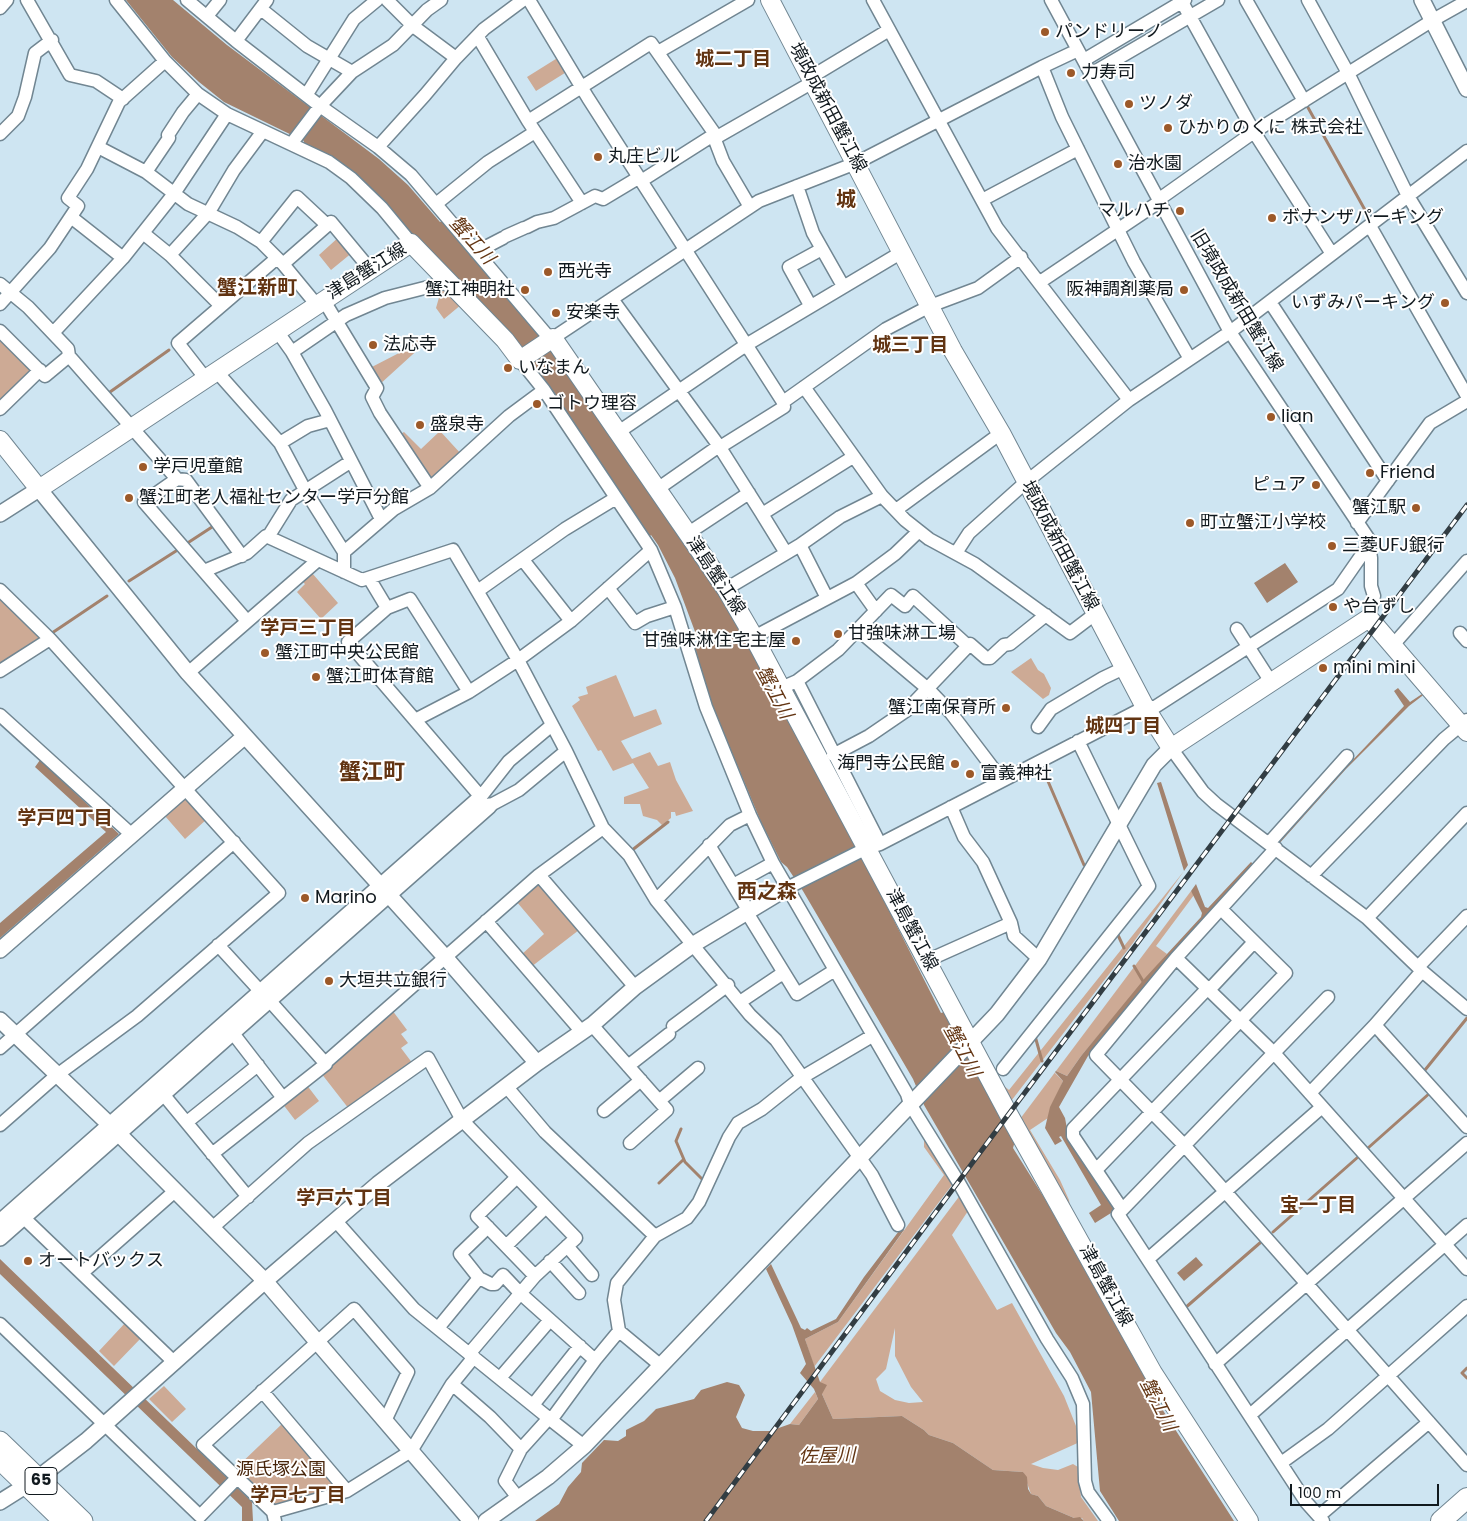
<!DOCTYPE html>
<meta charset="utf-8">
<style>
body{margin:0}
#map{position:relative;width:1467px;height:1521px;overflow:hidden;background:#cee5f2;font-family:Poppins,sans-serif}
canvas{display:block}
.scale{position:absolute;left:1290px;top:1484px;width:149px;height:22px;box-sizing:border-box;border:2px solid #11191e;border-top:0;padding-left:6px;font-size:15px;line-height:18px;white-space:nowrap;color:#11191e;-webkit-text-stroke:4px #fff;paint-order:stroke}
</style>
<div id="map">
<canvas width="1467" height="1521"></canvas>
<div class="scale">100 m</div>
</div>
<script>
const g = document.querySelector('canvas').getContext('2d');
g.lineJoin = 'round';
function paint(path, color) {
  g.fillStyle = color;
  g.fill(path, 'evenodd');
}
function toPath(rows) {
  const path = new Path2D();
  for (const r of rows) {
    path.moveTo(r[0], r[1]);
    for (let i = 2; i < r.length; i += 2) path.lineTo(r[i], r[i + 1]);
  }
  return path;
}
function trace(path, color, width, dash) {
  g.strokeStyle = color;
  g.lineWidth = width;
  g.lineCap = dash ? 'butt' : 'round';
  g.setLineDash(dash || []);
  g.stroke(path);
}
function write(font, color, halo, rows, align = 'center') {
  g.font = font + ' Poppins,"Noto Sans JP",sans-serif';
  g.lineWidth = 4;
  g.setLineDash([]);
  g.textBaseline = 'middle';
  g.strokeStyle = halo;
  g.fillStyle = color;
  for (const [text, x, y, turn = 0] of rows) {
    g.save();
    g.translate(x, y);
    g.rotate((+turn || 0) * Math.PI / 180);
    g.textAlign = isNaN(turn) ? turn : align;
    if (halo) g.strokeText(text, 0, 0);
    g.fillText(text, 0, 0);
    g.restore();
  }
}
paint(toPath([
 [559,57,568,71,536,91,527,77],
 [340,236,353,252,331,270,319,255],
 [442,287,462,304,444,319,436,308],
 [418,337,423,345,379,385,368,369,399,353,404,350,401,346],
 [3,339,35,372,0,406,0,342],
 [440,431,462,455,431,483,399,435,404,432,421,449],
 [312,573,338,603,321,619,297,592,305,584,302,581],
 [0,595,42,637,0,664],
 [1031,658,1038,670,1044,674,1051,688,1049,695,1043,699,1011,672],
 [616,675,634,717,656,709,662,724,621,741,632,759,650,752,658,766,670,762,676,780,693,811,676,816,675,812,671,812,671,818,662,825,657,820,643,816,640,804,624,804,624,797,649,788,633,763,613,771,601,750,598,751,572,706,580,700,578,697,588,694,586,687],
 [185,799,190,799,207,819,185,839,165,816],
 [1184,871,1133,943,1008,1105,983,1056,991,1061,1004,1086,1009,1090],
 [535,885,540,885,579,930,531,967,521,955,544,934,516,901],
 [1191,891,1194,895,1156,946,1167,954,1081,1056,1067,1076,1056,1071,1055,1073,1063,1081,1048,1118,1030,1130,1060,1180,1069,1200,1071,1212,1017,1123],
 [392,1010,407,1030,401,1034,408,1043,401,1048,413,1064,349,1109,321,1073],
 [306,1084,319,1101,295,1120,282,1103],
 [924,1131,955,1181,814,1367,805,1339,838,1322,944,1175,924,1147],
 [961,1194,970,1208,952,1235,997,1310,1012,1303,1064,1396,1082,1441,1031,1464,1043,1468,1058,1470,1073,1464,1078,1467,1081,1497,1098,1521,1084,1521,1082,1518,1074,1518,1046,1506,1038,1496,1031,1494,1023,1472,993,1470,953,1443,929,1435,924,1430,902,1416,833,1419,822,1394,820,1382],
 [895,1328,895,1356,911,1387,923,1402,909,1403,895,1400,880,1391,876,1379,886,1369],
 [126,1322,142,1337,114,1366,99,1351],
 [164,1386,186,1409,172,1422,149,1399],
 [815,1392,818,1399,799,1425,790,1424],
 [283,1423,337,1486,335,1491,277,1506,271,1504,235,1469]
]), '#cdaa95');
paint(toPath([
 [126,0,173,0,227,45,379,159,408,185,440,222,443,221,540,331,705,571,739,627,837,808,941,1013,944,1012,971,1063,970,1067,977,1071,1015,1141,1013,1148,1045,1199,1164,1412,1234,1521,1119,1521,1100,1491,1091,1392,1070,1352,1056,1333,924,1105,913,1079,803,891,787,867,781,862,761,822,709,698,695,647,700,645,675,578,658,545,651,535,648,538,627,505,447,273,304,143,304,141,224,102,199,82,172,57],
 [1285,563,1298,582,1267,603,1254,583],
 [1398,688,1410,702,1425,692,1426,693,1409,706,1346,769,1278,845,1275,842,1404,706,1394,691],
 [40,760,119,834,0,938,0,923,106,832,35,767],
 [1161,782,1188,865,1184,871,1157,783],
 [1251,862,1253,864,1146,984,1088,1056,1059,1107,1065,1118,1068,1134,1114,1205,1113,1211,1320,1521,1315,1521,1290,1489,1111,1213,1095,1223,1089,1213,1101,1205,1061,1136,1059,1137,1062,1141,1055,1145,1045,1128,1050,1107,1063,1081,1055,1072,1056,1071,1067,1076,1081,1056,1145,978,1201,917,1202,913,1191,891,1196,884,1205,907,1208,908],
 [902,1227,904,1230,838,1322,805,1339,820,1382,827,1385,822,1394,833,1419,902,1416,924,1430,929,1435,953,1443,993,1470,1023,1472,1027,1477,1028,1489,1031,1494,1038,1496,1046,1506,1074,1518,1080,1517,1084,1521,535,1521,559,1504,568,1487,581,1472,582,1463,604,1440,618,1441,626,1436,626,1430,644,1421,656,1409,694,1399,701,1390,727,1382,739,1385,745,1395,736,1417,742,1428,753,1431,770,1431,790,1424,799,1425,818,1399,814,1389,800,1373,806,1364,792,1325,766,1269,771,1264,801,1328,805,1330,807,1328,811,1331,836,1319,864,1277],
 [1196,1257,1203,1265,1184,1281,1177,1273],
 [0,1259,252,1502,253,1521,242,1521,242,1507,0,1274]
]), '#a3826d');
trace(toPath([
 [1306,104,1370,219],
 [110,392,169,350],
 [186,544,212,527],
 [129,581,176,551],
 [52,633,107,596],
 [1041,765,1084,865],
 [631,851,668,822],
 [1117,933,1124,948],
 [1134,966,1144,983],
 [1035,1036,1042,1061],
 [1379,1039,1394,1055],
 [1425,1070,1467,1018],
 [681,1129,676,1141,685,1162,703,1180],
 [1368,1148,1431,1092],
 [659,1183,683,1160],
 [1273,1232,1358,1157],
 [1185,1308,1261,1242],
 [1467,1368,1462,1373,1467,1378]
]), '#a3826d', 3);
const minor = toPath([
 [27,0,70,75,96,81,123,99],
 [116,0,165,61,198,94,227,114,329,162,351,178,382,208,411,243],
 [187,0,236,41,320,106,378,147,411,175,546,334,553,338,759,201,856,163,1042,67],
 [387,0,413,26,456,58],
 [529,0,588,98,783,402,886,329,930,306,978,288,1021,257],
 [873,0,997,228,1129,400],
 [1051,0,1230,332,1368,538,1371,558,1371,586,1374,596,1369,618],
 [1246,0,1304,101],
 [1308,0,1348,73,1408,196,1467,293],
 [1182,2,1254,132,1332,254],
 [0,8,7,0],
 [261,9,307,46,352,72],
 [207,16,220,0],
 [478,37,528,121,582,203],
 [236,41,267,0],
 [1078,50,1042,67,1062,117,1134,262,1190,359],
 [658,52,748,0],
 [1084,60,1185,0],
 [1091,74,1218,0],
 [811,77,889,30],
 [307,94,354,19,377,0],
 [528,121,651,43,717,137,715,140,723,161,750,207],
 [0,134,18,116,25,97,35,53,52,40],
 [717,137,813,82],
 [292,143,320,106,352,72,393,45,427,10,441,0],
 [98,147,146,172,188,204,237,227,261,242,283,264,316,304],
 [378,147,425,95,456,58,484,29,523,0],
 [146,172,169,138,168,135,183,112,198,94],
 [641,181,715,134],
 [797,186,813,233,843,286],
 [982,200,1078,149],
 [1158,200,1254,132,1433,20,1467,1],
 [436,204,488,162,535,132],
 [71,217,123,258],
 [1370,226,1467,396],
 [527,227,537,222,554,218,595,196,603,199,638,178],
 [143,233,170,255,221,306],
 [506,236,524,228],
 [261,242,297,197,327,225],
 [476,252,503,238],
 [170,255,209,212,234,170,263,131],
 [283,264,331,222,370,269],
 [1040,282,1159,202],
 [0,284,28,307,68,349,69,356,177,479,186,480,242,556],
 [323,299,377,388,372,397,380,413,430,488],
 [612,299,719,446,762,514,853,457],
 [1270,302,1388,481],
 [0,304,50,248,78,206,68,198,87,169,119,102,165,61],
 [810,305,789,267,822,249],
 [0,331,45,376,69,356],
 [277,331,292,352,325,410,381,519],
 [53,333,123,258,173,195,227,114],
 [292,352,346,315,385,298,448,282],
 [520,360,544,390,651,550,675,607,706,707,750,815,773,863,907,1094,910,1104,959,1183,1047,1339,1072,1378,1083,1404,1085,1481,1088,1492,1109,1521],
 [217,372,280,443,305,490,344,552,344,572],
 [206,379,178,343,277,258],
 [804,387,882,496,905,520,929,539,975,564,1070,633,1095,614],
 [0,409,40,370],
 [617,433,746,345,902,252],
 [280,443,308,426,330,420],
 [720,447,784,407,783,402],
 [177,479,144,502,247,621],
 [656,490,719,446],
 [896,510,1001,433],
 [762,514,786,553],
 [1357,523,1430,423,1467,401],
 [687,534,749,493],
 [268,537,291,500,350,462],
 [800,545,827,598],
 [344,552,394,509,430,488,509,416,544,390],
 [956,553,969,533,1026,482,1129,400,1230,332,1467,151],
 [523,560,571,621],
 [204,571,247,553,266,536,362,580,453,550,518,660,566,751,603,828,629,855,656,900,750,1015,776,1040,872,1175,898,1225],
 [369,578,387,608],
 [856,583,876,611],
 [608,588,635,623,647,616,675,607],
 [726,589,800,545,840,517,882,496],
 [0,590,50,639,279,893,137,1016,57,1075,0,1125],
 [479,590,565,529,616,498],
 [1237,629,1271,682],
 [858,630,928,689,951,713,1002,780],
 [1460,633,1467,641],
 [754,637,856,583,895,554,919,531],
 [1393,645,1467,561],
 [0,671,50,639],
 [188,673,318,560],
 [797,681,880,844],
 [781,688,797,681,838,650,891,595,905,606,913,596,968,646,970,644,986,658,990,658,1004,645,1010,644,1046,615],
 [469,692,410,599,387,608,348,642,481,797],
 [0,715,131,834],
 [415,720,469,692,518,660,571,621,651,550],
 [1038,727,1051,709,1103,678,1124,668],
 [1171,748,1203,792,1216,804,1367,918,1422,971,1467,1009],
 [833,755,869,736,907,710,968,646],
 [479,799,509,761,552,725],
 [489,806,519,790,566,751],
 [1269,843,1347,756],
 [709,845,748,910],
 [1276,848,1176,958,1096,1055,1184,1145,1467,1465],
 [539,875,635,987],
 [1311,876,1444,739,1467,720],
 [733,885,773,863],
 [787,888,867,848,880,844,1145,707,1155,707,1338,589,1370,543],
 [656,900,730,825,750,815],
 [746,911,797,994,835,970],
 [1367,918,1467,813],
 [486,921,582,1032],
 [1011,923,1014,936,1039,959],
 [218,945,261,992],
 [935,957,1011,923,983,862,964,837,951,807],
 [1176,958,1274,1053,1467,1269],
 [1418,967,1467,916],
 [1209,990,1254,942],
 [740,1002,783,973],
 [592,1025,667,1110,630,1143],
 [1375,1025,1467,1127],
 [673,1026,728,985],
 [232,1032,283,1098],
 [0,1048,234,842],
 [325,1063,539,875,603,828],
 [628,1066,669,1034],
 [1003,1069,1149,886,1078,741],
 [506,1086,545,1132,655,1236],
 [1310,1093,1375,1025,1422,971],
 [163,1094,248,1197],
 [659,1101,698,1068],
 [604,1111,641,1080],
 [187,1122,258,1065],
 [212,1154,326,1064,269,1000],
 [1096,1170,1286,973,1221,909],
 [517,1177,477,1216,535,1276],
 [1122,1209,1073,1136,1073,1129,1207,989],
 [23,1217,175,1363],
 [335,1220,414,1309,551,1420,595,1360,520,1293,503,1275,495,1284,491,1284,479,1278,438,1328],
 [212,1228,308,1143,428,1058,462,1120,576,1238,535,1276,469,1354],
 [506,1246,546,1207],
 [567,1246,592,1275],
 [1148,1259,1322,1107],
 [550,1261,579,1293],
 [82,1273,175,1191],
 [479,1278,460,1254,488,1227],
 [0,1324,200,1516,237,1478],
 [619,1331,660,1365],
 [595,1360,619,1331,614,1300,617,1283,655,1236,687,1218,699,1202,729,1137,738,1123,762,1109,801,1078,872,1036],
 [1215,1364,1467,1143],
 [500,1378,550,1320],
 [452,1384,490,1417,521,1449],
 [262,1391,347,1491],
 [533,1405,580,1346],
 [1250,1415,1467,1225],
 [551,1420,584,1446],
 [1281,1463,1328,1429,1467,1306],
 [519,1499,505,1481,521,1449,549,1418],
 [273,1512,347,1491,411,1451,452,1384,474,1357],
 [1319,1516,1429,1422],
 [275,1521,273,1512,203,1445,354,1309,408,1372,385,1421],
 [1323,1521,1306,1502,1118,1214,1328,997]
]);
const tertiary = toPath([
 [1422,0,1467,89],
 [0,514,39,489,188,673,445,957,537,1063],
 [0,950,245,736],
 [0,1020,110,1125,265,1281,471,1521],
 [0,1222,479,799],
 [0,1238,489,806],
 [0,1502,38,1478,86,1441,265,1281,378,1184,537,1063,592,1025,635,987,694,944,787,888],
 [486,1521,548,1477,584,1446,997,1014,1039,959,1154,765,1171,748]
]);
const secondary = toPath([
 [770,0,953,351,1001,433,1145,707,1171,748,1369,618,1467,732],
 [0,440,39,489,411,243,505,340,520,360,553,338,726,589,751,632,1009,1115,1153,1373,1249,1521]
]);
const primary = toPath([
 [0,1441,83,1521],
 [0,1460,63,1521]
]);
const trunk = toPath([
 [1441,1521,1467,1498]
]);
trace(minor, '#718692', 15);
trace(tertiary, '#718692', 18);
trace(secondary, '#718692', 20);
trace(primary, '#718692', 21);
trace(trunk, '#718692', 22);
trace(minor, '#fff', 12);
trace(tertiary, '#fff', 15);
trace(secondary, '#fff', 18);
trace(primary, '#fff', 19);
trace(trunk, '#fff', 20);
const rail = toPath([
 [706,1521,1005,1119,1467,505]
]);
trace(rail, '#323d43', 5);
trace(rail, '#fff', 3, [9]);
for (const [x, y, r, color] of [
 [1045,32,5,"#9c5929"],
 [1071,73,5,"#9c5929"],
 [1129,104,5,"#9c5929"],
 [1168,128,5,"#9c5929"],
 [598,157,5,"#9c5929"],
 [1118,164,5,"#9c5929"],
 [1180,211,5,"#9c5929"],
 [1272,218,5,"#9c5929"],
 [548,272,5,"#9c5929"],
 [525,290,5,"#9c5929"],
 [1184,290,5,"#9c5929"],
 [1445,303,5,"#9c5929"],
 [556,313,5,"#9c5929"],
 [373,345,5,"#9c5929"],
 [508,368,5,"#9c5929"],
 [537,404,5,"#9c5929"],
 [1271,417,5,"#9c5929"],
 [420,425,5,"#9c5929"],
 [143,467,5,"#9c5929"],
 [1370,473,5,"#9c5929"],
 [1316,485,5,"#9c5929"],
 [129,498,5,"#9c5929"],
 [1416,508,5,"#9c5929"],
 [1190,523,5,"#9c5929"],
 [1332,546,5,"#9c5929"],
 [1333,607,5,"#9c5929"],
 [838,634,5,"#9c5929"],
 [796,641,5,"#9c5929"],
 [265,653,5,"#9c5929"],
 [1323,668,5,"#9c5929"],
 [316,677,5,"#9c5929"],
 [1006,708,5,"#9c5929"],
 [955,764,5,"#9c5929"],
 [970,774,5,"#9c5929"],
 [305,898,5,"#9c5929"],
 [329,981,5,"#9c5929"],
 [28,1261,5,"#9c5929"]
]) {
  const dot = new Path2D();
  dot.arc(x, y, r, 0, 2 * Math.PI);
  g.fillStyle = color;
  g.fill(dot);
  trace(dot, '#fff', 2);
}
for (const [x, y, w] of [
 [41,1481,32]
]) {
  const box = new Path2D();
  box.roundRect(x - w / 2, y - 13.5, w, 27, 4);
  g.fillStyle = '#fff';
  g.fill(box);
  trace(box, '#11191e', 1);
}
write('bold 16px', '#11191e', null, [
 ["65",41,1481]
]);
write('18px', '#11191e', '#fff', [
 ["パンドリーノ",1055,32],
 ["力寿司",1081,73],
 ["ツノダ",1139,104],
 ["ひかりのくに 株式会社",1178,128],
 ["丸庄ビル",608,157],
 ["治水園",1128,164],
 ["マルハチ",1170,211,"right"],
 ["ボナンザパーキング",1282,218],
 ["西光寺",558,272],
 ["蟹江神明社",515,290,"right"],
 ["阪神調剤薬局",1174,290,"right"],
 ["いずみパーキング",1435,303,"right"],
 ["安楽寺",566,313],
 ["法応寺",383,345],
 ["いなまん",518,368],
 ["ゴトウ理容",547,404],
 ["lian",1281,417],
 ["盛泉寺",430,425],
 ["学戸児童館",153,467],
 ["Friend",1380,473],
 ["ピュア",1306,485,"right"],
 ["蟹江町老人福祉センター学戸分館",139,498],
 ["蟹江駅",1406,508,"right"],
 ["町立蟹江小学校",1200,523],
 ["三菱UFJ銀行",1342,546],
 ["や台ずし",1343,607],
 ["甘強味淋工場",848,634],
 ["甘強味淋住宅主屋",786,641,"right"],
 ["蟹江町中央公民館",275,653],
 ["mini mini",1333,668],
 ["蟹江町体育館",326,677],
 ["蟹江南保育所",996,708,"right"],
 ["海門寺公民館",945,764,"right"],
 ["富義神社",980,774],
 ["Marino",315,898],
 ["大垣共立銀行",339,981],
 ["オートバックス",38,1261]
], 'left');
write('18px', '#11191e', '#fff', [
 ["境政成新田蟹江線",827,108,62],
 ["津島蟹江線",367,272,-32],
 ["旧境政成新田蟹江線",1236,301,59],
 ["境政成新田蟹江線",1059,546,62],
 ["津島蟹江線",715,576,56],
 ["津島蟹江線",911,930,62],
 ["津島蟹江線",1105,1286,61]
]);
write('18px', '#47240a', '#fff', [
 ["源氏塚公園",281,1470]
]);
write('bold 19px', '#623412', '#fff', [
 ["城二丁目",733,60],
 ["城三丁目",910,346],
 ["学戸三丁目",308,629],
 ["城四丁目",1123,727],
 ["学戸四丁目",65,819],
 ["学戸六丁目",344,1199],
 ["宝一丁目",1318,1206],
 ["学戸七丁目",298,1496]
]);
write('italic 19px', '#633513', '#fff', [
 ["蟹江川",471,241,48],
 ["蟹江川",773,693,62],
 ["蟹江川",961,1051,62],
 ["蟹江川",1157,1405,63],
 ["佐屋川",827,1457,-1]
]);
write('bold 20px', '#623412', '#fff', [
 ["城",846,201],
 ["蟹江新町",257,289],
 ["西之森",767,893]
]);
write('bold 22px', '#623412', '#fff', [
 ["蟹江町",372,773]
]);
</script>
